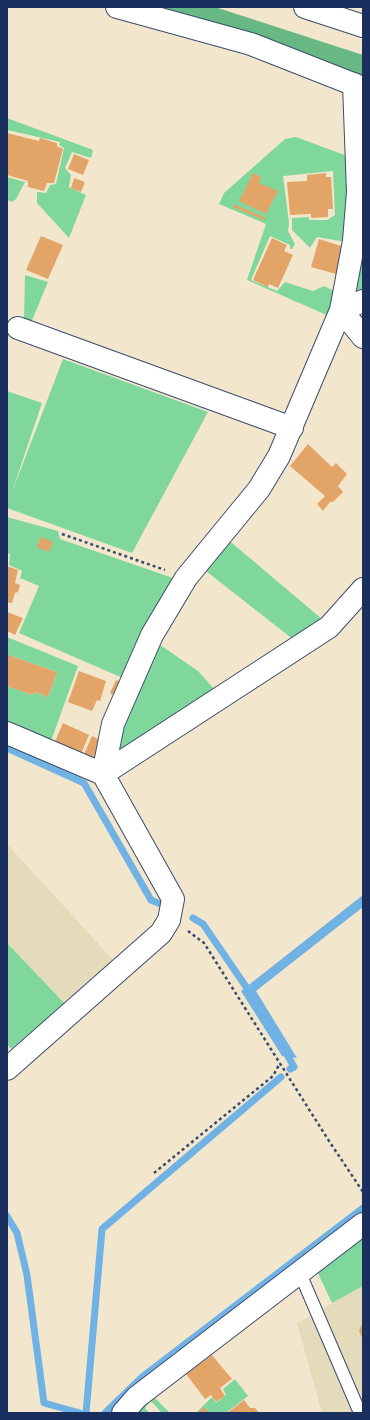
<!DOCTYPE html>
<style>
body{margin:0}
#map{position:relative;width:370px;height:1420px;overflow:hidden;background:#f2e7cd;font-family:"Old Standard TT",serif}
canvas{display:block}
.frame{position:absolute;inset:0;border:8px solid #1b2f5e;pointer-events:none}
</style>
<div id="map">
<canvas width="370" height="1420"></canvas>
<div class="frame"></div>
</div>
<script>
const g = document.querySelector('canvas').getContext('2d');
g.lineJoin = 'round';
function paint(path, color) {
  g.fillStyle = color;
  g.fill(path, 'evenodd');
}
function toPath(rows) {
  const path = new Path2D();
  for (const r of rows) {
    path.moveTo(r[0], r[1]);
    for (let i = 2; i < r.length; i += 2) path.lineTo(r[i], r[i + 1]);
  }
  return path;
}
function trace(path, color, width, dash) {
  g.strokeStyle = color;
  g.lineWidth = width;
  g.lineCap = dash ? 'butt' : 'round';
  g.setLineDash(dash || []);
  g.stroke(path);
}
paint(toPath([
 [8,845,113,960,65,1004,7,943],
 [363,1286,363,1413,322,1413,297,1323]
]), '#e3dbba');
paint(toPath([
 [7,118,93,150,91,158,72,152,65,168,71,175,69,187,86,195,69,238,37,203,37,192,46,193,50,185,56,184,64,148,59,145,60,142,7,130],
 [296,137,350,157,346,242,317,237,310,248,292,230,292,218,309,217,309,220,327,220,335,215,333,171,283,176,289,223,288,231,295,244,292,249,290,249,290,245,270,236,251,280,277,291,285,282,313,291,324,286,338,293,331,317,247,280,266,224,219,204,224,193,285,139],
 [7,177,25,182,16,199,12,202,7,200],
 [363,245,363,290,359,293,352,290],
 [25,275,48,282,30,325,24,321],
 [63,359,208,412,132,553,7,508,7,391,42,403,12,492],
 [7,517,58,531,60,539,176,579,125,679,19,633,39,586,20,578,22,571,9,565,10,554,7,553],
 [226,538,322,619,294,640,202,568],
 [7,637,78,666,51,741,7,723,7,686,33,695,35,692,48,697,57,672,8,655,7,656],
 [156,642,198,671,215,690,122,751,116,748,120,732],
 [7,943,65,1004,11,1049,7,1044],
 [363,1234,363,1286,332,1303,316,1269],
 [235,1379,248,1396,226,1413,196,1413,212,1397,216,1403,226,1395,223,1389],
 [151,1394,170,1413,162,1413,151,1401,145,1408,149,1413,133,1413]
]), '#80d79c');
paint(toPath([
 [147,7,215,7,363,55,363,81]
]), '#68b884');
paint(toPath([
 [363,895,363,907,256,991,297,1058,282,1056,241,991]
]), '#71b2e5');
trace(toPath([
 [7,748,84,783,151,900,158,903],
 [193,918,203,924,251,994],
 [284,1049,294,1067,290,1069],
 [7,1216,17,1233,27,1275,44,1403,80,1413],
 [86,1413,102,1229,281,1077],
 [105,1413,142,1377,363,1208]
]), '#71b2e5', 7);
paint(toPath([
 [7,133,39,141,40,138,57,143,57,146,63,149,54,183,47,183,44,191,28,187,28,181,7,175],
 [74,154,89,160,83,175,68,169],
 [253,173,261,177,259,183,278,191,266,214,239,201],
 [326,173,326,177,331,177,333,209,328,209,328,217,311,218,311,214,290,215,287,182,307,181,307,175],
 [74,178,85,182,81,192,71,188],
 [234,204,266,218,264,220,233,207],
 [41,236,63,245,48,279,26,270],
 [272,238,287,245,284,251,293,255,278,288,269,284,268,287,253,280],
 [319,239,344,247,336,274,311,267],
 [308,444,332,467,336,463,347,474,338,486,343,492,333,502,330,502,323,511,317,504,325,496,290,466],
 [41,537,53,542,49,552,37,547],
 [7,566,18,570,15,583,20,585,18,592,15,593,12,603,7,602],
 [7,612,23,618,15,635,7,631],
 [8,655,57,672,48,697,35,692,33,695,7,686],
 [79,671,106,681,100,701,97,700,92,711,68,702],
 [116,680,122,682,116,696,110,693],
 [63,723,89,735,80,756,54,744],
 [92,736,100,740,93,758,84,754],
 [363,1322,363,1340,359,1331],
 [212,1355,232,1379,220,1388,225,1396,216,1402,211,1395,205,1399,186,1374],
 [244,1400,250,1408,255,1408,259,1413,227,1413],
 [204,1407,209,1413,201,1413,199,1411]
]), '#e3a567');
const service = toPath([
 [299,1271,360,1413]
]);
const minor = toPath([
 [117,7,251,44,363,88],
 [363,301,341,310,363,337],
 [18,328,292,428],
 [7,733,103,774,173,899,169,920,161,933,7,1069],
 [103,774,113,724,152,635,186,578,259,489,279,456,341,310,354,241,358,192,354,84],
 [103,774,329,627,363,589],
 [123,1413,137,1397,363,1224]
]);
const motorway = toPath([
 [305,7,363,26]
]);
trace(service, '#3b4b6f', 14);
trace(minor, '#3b4b6f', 24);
trace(motorway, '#3b4b6f', 24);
trace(toPath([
 [62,534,165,570],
 [188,931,204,943,329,1141,363,1192],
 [154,1173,273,1076,280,1063]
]), '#3b4b6f', 2.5, [3, 3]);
trace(service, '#fff', 12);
trace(minor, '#fff', 22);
trace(motorway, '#fff', 22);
</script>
